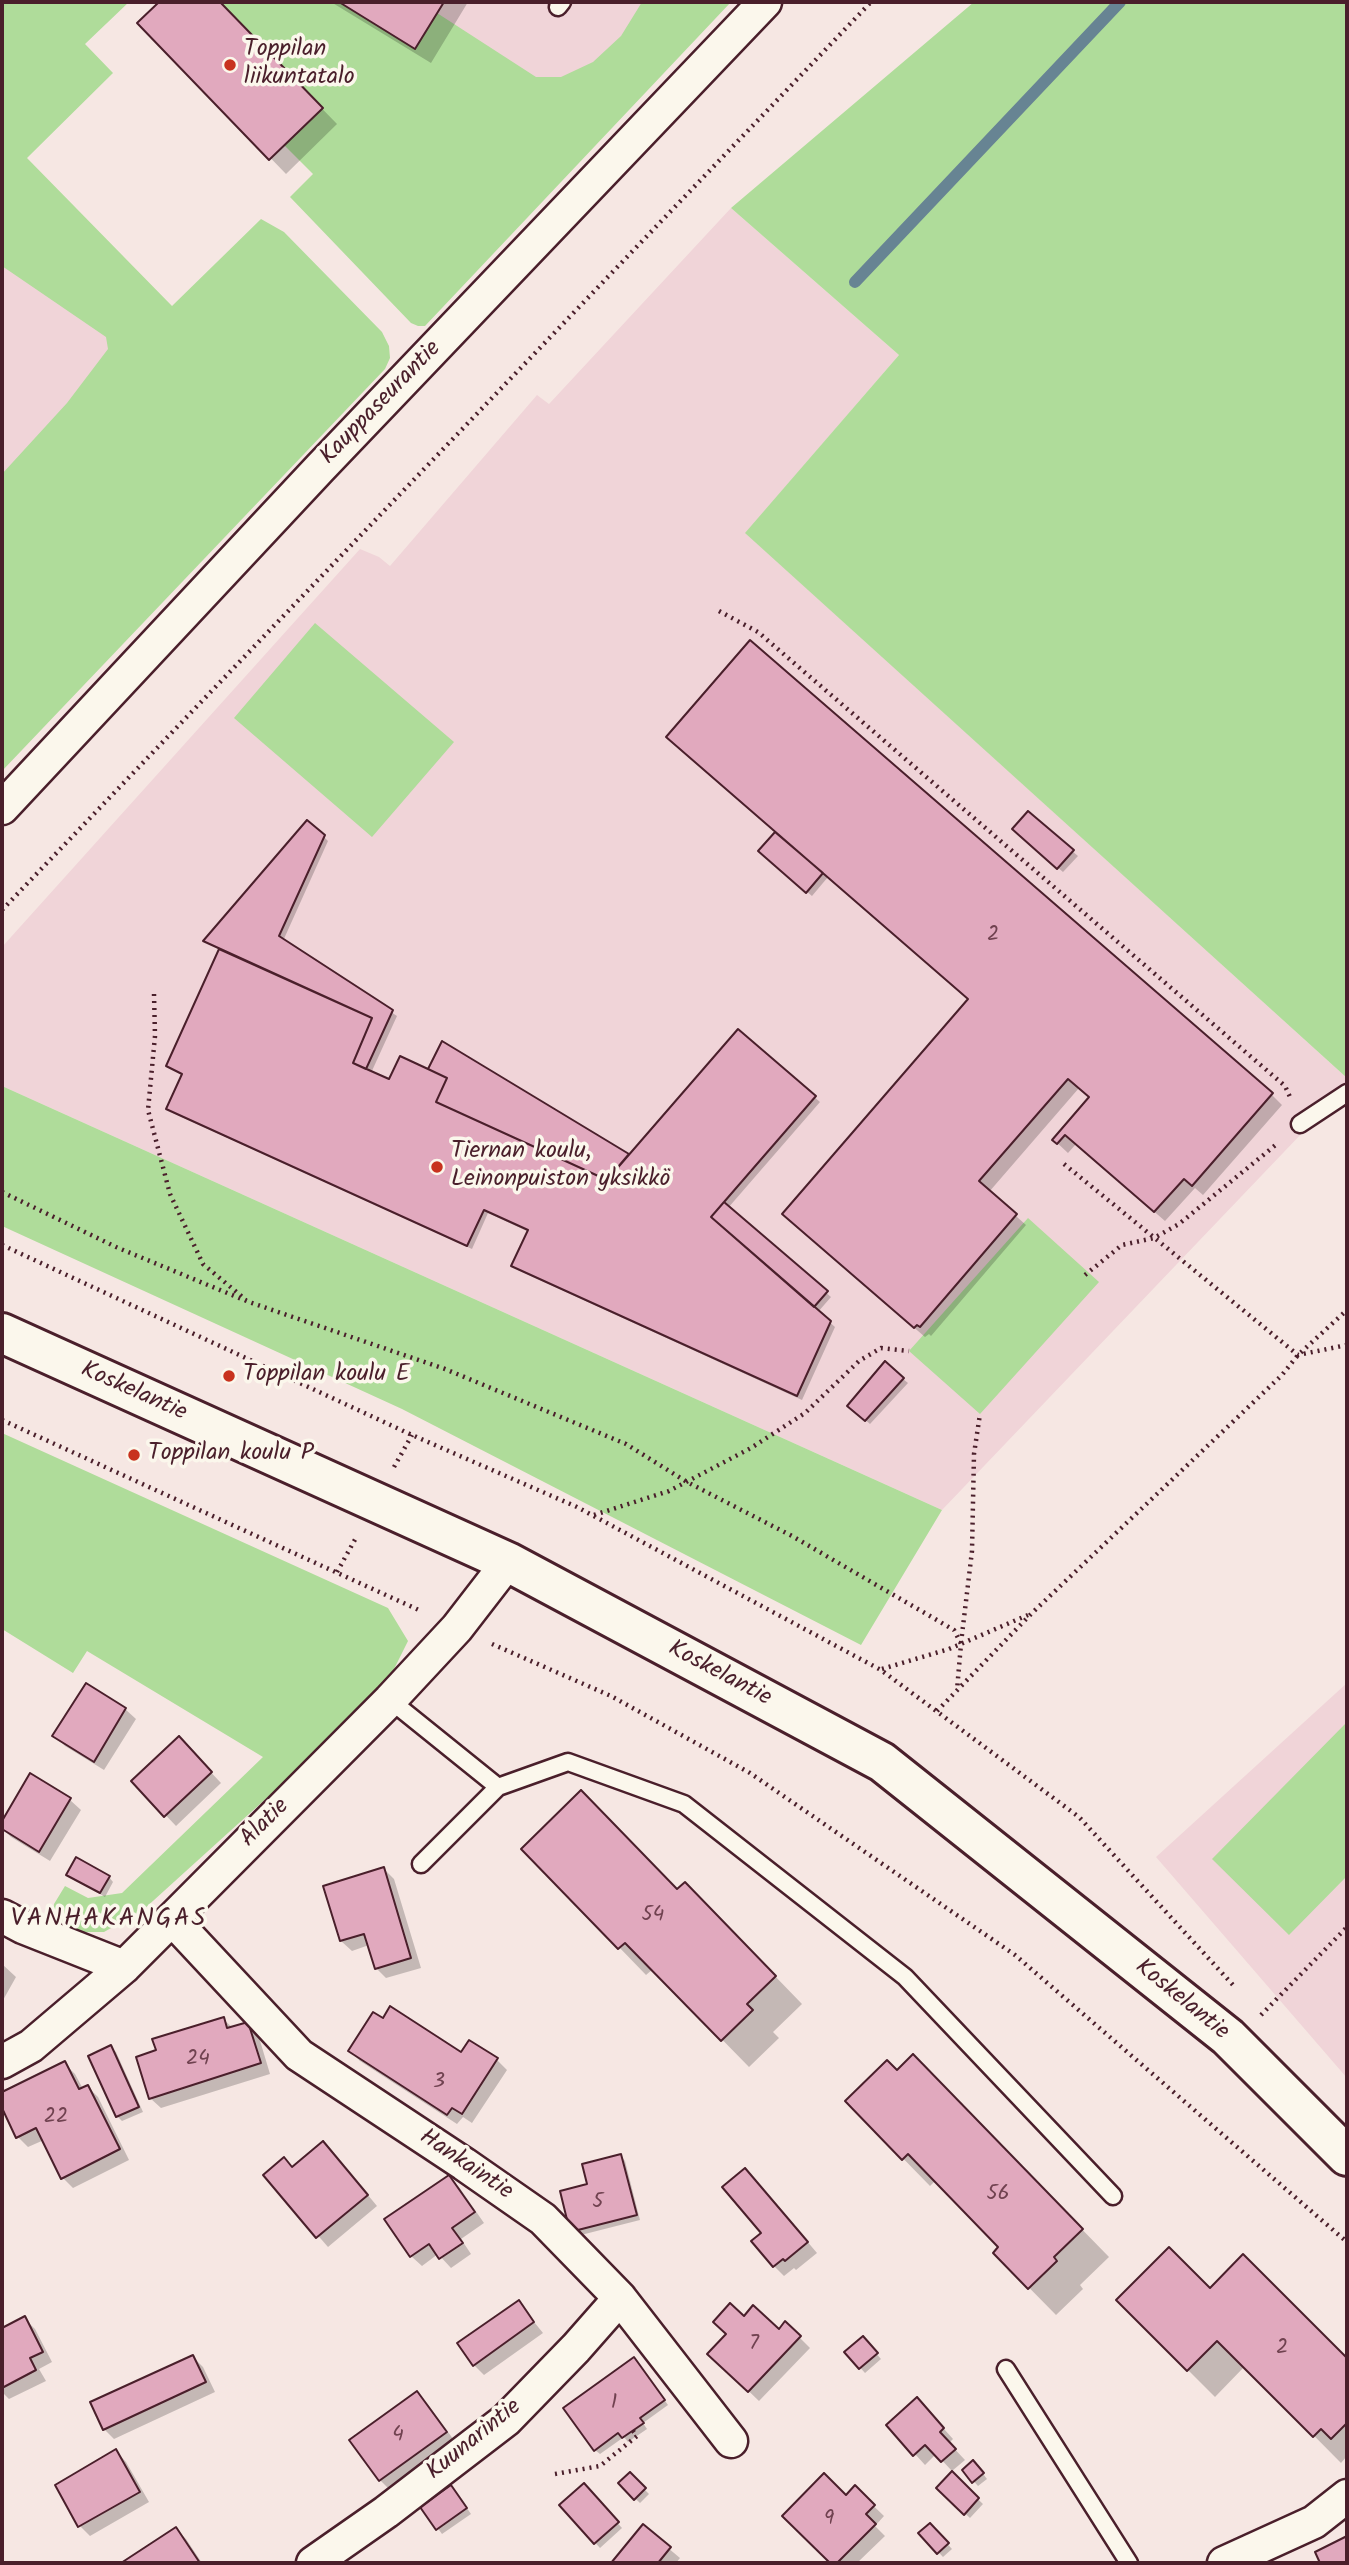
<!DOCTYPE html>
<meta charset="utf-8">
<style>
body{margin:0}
#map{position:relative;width:1349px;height:2565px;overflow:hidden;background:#f6e7e3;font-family:Kalam,sans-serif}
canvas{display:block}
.frame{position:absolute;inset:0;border:4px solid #4a1f2b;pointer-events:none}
</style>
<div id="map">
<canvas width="1349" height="2565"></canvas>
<div class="frame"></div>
</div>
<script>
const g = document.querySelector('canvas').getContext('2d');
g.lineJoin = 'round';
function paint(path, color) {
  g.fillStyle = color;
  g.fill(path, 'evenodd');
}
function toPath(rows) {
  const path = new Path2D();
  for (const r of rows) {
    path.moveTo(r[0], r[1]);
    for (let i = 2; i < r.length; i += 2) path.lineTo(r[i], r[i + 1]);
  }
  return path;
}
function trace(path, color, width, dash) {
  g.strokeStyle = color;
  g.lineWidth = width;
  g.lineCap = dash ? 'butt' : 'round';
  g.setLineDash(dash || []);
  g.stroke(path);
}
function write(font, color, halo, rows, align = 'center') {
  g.font = font + ' Kalam,sans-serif';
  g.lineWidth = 7;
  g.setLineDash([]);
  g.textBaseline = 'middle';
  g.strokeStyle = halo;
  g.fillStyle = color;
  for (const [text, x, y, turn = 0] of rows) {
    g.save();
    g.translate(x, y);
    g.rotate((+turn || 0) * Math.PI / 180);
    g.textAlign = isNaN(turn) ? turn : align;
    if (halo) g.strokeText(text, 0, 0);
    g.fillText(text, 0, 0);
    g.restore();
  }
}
paint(toPath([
 [339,2,692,2,564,137,418,44,415,49],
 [2,168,159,317,2,481],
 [731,208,899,355,746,533,1347,1078,1347,1086,942,1510,2,1086,2,947,360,549,379,557,390,566,537,395,549,404],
 [1347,1683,1347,2078,1156,1857]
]), '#f0d4d8');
paint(toPath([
 [2,2,129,2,85,44,113,73,27,158,172,306,261,219,284,232,382,332,389,346,390,358,385,369,2,771,2,474,67,403,108,349,106,337,2,266],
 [220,2,339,2,415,48,437,13,536,77,561,77,593,62,621,36,642,2,731,2,425,326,418,326,411,323,290,197,313,174,284,145,323,108],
 [974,2,1347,2,1347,1078,745,533,899,355,731,208],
 [315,623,454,742,372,837,234,718],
 [2,1086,942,1510,861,1645,402,1409,2,1226],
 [1028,1218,1099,1282,980,1414,909,1351],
 [2,1433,388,1608,408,1641,393,1671,377,1691,292,1775,143,1910,104,1932,79,1932,60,1922,53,1913,54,1904,65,1886,88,1898,122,1893,263,1757,87,1651,73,1673,2,1629],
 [1347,1722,1347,1876,1289,1935,1212,1859]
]), '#afdc9a');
paint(toPath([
 [162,2,218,2,337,124,286,174,140,23],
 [331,2,468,2,431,63],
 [1028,814,1078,856,1063,872,1019,834],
 [777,832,1271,1094,1282,1105,1203,1195,1195,1188,1165,1221,1076,1144,1068,1153,1054,1140,1090,1097,1079,1088,989,1192,1026,1225,931,1336,929,1334,925,1337,794,1224,970,1000,828,877,812,896,765,856,760,851],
 [323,836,328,841,283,941,397,1016,371,1073,390,1082,429,1071,442,1043,630,1157,738,1031,820,1102,728,1208,831,1297,818,1312,835,1327,802,1400,518,1270,514,1266,529,1232,488,1213,472,1249,173,1113,168,1108,183,1076,168,1066,220,950,205,941],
 [903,1379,908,1383,870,1424,854,1410],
 [86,1685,125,1709,136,1719,104,1770,65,1746,55,1736],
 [189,1749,221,1783,176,1826,134,1782],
 [31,1776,70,1800,81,1810,50,1861,11,1837,2,1828],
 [524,1849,678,1891,712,1911,802,2004,773,2032,779,2038,749,2067,653,1969,646,1975],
 [384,1869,394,1879,421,1968,386,1978,376,1968,369,1945,352,1951,341,1941,325,1887],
 [69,1875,109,1877,113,1882,105,1897],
 [2,1964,16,1977,2,2002],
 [223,2019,233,2028,248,2024,258,2034,270,2074,161,2108,150,2098,158,2052],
 [111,2048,116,2052,143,2112,122,2121,117,2116],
 [350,2051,462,2054,497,2060,507,2070,472,2123,463,2117,457,2124,360,2061],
 [64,2063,75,2074,83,2089,88,2087,98,2097,129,2160,73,2188,63,2178,44,2140,28,2147,18,2137,2,2104,2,2094],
 [897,2072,940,2084,1109,2257,1080,2285,1083,2289,1056,2315,995,2253,1000,2247,936,2180,930,2186,847,2101],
 [333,2153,377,2206,328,2247,265,2175,293,2169],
 [621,2156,625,2161,640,2220,577,2236,572,2231,589,2185],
 [449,2177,459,2187,484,2223,461,2239,471,2254,451,2268,438,2254,422,2266,411,2256],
 [755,2180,817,2253,796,2270,794,2268,784,2276,774,2266,763,2233],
 [1243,2257,1347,2360,1347,2456,1341,2463,1245,2366,1215,2397,1118,2300,1210,2290],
 [518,2302,543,2333,484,2375,474,2365],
 [744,2318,779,2332,786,2324,810,2348,759,2401,710,2354],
 [25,2319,35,2329,52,2362,39,2369,46,2381,9,2399,2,2392,2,2330],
 [867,2343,881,2359,865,2373,846,2352],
 [193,2357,203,2367,215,2392,114,2439,104,2429],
 [639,2364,668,2405,643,2423,647,2429,628,2442,624,2437,600,2454,595,2450],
 [417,2393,427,2403,456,2443,390,2490,380,2480],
 [927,2410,953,2439,949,2443,965,2460,952,2471,936,2454,925,2465,915,2454],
 [116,2451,126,2462,149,2502,90,2536,80,2526],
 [978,2467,987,2479,978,2486,964,2470],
 [952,2474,983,2504,970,2518,938,2488],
 [630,2475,649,2494,640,2503,620,2484],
 [583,2485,622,2528,600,2548,561,2505],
 [855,2488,884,2516,875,2526,885,2536,857,2563,833,2563,785,2516,846,2497],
 [456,2492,471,2514,442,2534,423,2508],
 [930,2525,952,2549,943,2557,921,2534],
 [643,2527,680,2558,676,2563,613,2563],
 [176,2529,186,2539,202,2563,124,2563],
 [1347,2538,1347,2563,1322,2563,1317,2553]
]), '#0003');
trace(toPath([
 [855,282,1120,2]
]), '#678493', 12);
const building = toPath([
 [159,2,220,2,323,108,269,160,137,23,159,2],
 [339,2,444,2,415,49,339,2],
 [750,640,1273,1093,1192,1186,1184,1179,1154,1212,1065,1135,1057,1144,1052,1140,1089,1097,1068,1079,979,1181,1017,1214,920,1327,917,1325,914,1328,782,1214,968,999,666,737,750,640],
 [1028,811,1074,850,1057,869,1012,829,1028,811],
 [307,820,325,835,279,936,393,1010,366,1069,353,1063,372,1018,203,941,307,820],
 [775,832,823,873,806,893,758,851,775,832],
 [219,949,372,1018,353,1063,389,1079,400,1056,428,1069,447,1078,436,1102,607,1180,738,1029,816,1096,711,1217,831,1321,797,1396,511,1266,528,1230,484,1210,467,1246,166,1109,182,1074,166,1066,219,949],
 [442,1041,629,1154,607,1180,436,1102,447,1078,428,1069,442,1041],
 [724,1202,828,1291,814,1307,711,1217,724,1202],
 [885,1361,904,1378,865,1421,847,1406,885,1361],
 [86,1683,126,1708,94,1762,52,1736,86,1683],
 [179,1736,212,1772,164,1817,131,1781,179,1736],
 [30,1773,71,1798,39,1852,2,1829,2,1821,30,1773],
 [581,1790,677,1889,685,1882,776,1976,747,2004,753,2010,721,2041,625,1943,618,1949,521,1849,581,1790],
 [76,1857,110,1876,100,1893,66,1875,76,1857],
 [384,1867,411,1958,375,1969,364,1934,340,1941,323,1886,384,1867],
 [390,2006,461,2052,469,2040,498,2058,462,2114,452,2108,447,2115,348,2051,373,2012,383,2018,390,2006],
 [224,2017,227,2028,248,2022,261,2063,149,2099,136,2057,156,2050,152,2039,224,2017],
 [111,2045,139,2107,116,2117,88,2056,111,2045],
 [913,2054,1083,2229,1054,2257,1057,2261,1028,2289,993,2253,998,2247,908,2154,902,2160,845,2101,887,2060,897,2070,913,2054],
 [65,2061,79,2089,88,2085,120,2149,61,2179,36,2128,16,2138,2,2108,2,2092,65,2061],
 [323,2141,368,2195,316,2238,263,2175,284,2157,292,2167,323,2141],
 [621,2154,637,2215,570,2232,560,2191,587,2184,582,2164,621,2154],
 [745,2168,808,2242,785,2261,783,2259,773,2267,751,2241,761,2233,722,2187,745,2168],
 [449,2175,475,2212,452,2228,463,2243,439,2259,429,2244,410,2257,384,2219,449,2175],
 [1169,2247,1210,2288,1243,2254,1347,2358,1347,2423,1331,2439,1321,2429,1313,2437,1217,2341,1187,2371,1116,2300,1169,2247],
 [519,2300,534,2322,473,2366,457,2343,519,2300],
 [730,2303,744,2316,753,2305,779,2329,785,2321,801,2336,748,2392,707,2354,726,2334,713,2322,730,2303],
 [25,2316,43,2352,30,2358,36,2370,2,2388,2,2328,25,2316],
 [863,2336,878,2353,859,2369,844,2352,863,2336],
 [193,2355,206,2382,103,2430,90,2402,193,2355],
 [634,2357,665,2400,640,2418,644,2423,622,2438,618,2433,594,2451,563,2408,634,2357],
 [417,2391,447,2432,379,2481,349,2440,417,2391],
 [917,2397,944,2428,940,2432,956,2449,941,2462,925,2445,913,2456,886,2425,917,2397],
 [116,2449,140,2492,78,2527,55,2485,116,2449],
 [973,2460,984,2473,972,2483,962,2470,973,2460],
 [952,2471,979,2498,964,2515,936,2488,952,2471],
 [630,2472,646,2488,634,2500,618,2483,630,2472],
 [824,2473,846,2495,855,2485,875,2505,866,2514,876,2524,837,2563,830,2563,782,2516,824,2473],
 [584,2483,619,2522,594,2544,559,2505,584,2483],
 [451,2485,467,2508,436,2530,420,2507,451,2485],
 [930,2523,949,2543,937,2554,918,2533,930,2523],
 [643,2524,671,2547,658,2563,611,2563,643,2524],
 [176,2527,200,2563,121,2563,176,2527],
 [1347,2536,1347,2562,1320,2563,1315,2552,1347,2536]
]);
paint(building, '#e1a9be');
trace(building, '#4a1f2b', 2);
const lane = toPath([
 [558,7,562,2],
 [1300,1124,1347,1093],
 [390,1700,498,1787,568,1762,684,1804,905,1977,1113,2196],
 [421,1864,498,1787],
 [1006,2369,1129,2563]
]);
const street = toPath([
 [2,808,320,468,765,2],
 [2,1916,23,1927,124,1967],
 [172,1919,299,2055,464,2164,543,2219,620,2298,731,2441],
 [2,2062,31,2046,124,1967,172,1919,390,1700,457,1628,508,1562],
 [313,2563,386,2512,506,2420,576,2348,620,2298],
 [1224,2563,1314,2522,1347,2496]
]);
const secondary = toPath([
 [2,1333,508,1562,882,1762,1228,2037,1347,2156]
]);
trace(lane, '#4a1f2b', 21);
trace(street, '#4a1f2b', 37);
trace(secondary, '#4a1f2b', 44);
trace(toPath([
 [719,611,758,632,1285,1086,1290,1097],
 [2,910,871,2],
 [154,994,155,1036,148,1110,170,1194,203,1264,246,1300],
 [1064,1164,1298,1355,1347,1345],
 [2,1192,116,1247,249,1302,445,1369,626,1444,687,1482,792,1536,954,1630,961,1644,957,1690],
 [2,1245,412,1435,577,1507,881,1670,1079,1817,1233,1985],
 [1085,1275,1122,1245,1154,1238,1179,1224,1278,1143],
 [2,1420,421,1611],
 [394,1467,412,1435],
 [594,1515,669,1491,751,1448,805,1413,859,1361,881,1348,909,1351],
 [337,1572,357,1536],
 [961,1643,972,1551,974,1454,980,1414],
 [492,1644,611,1696,750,1773,1015,1955,1347,2242],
 [882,1669,949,1649,1028,1615],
 [937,1711,1032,1613,1282,1375,1298,1355,1347,1310],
 [1261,2015,1347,1927],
 [555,2474,600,2466,637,2436,633,2431]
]), '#4a1f2b', 4.5, [2, 5]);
trace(lane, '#fbf7ec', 16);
trace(street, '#fbf7ec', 32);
trace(secondary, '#fbf7ec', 38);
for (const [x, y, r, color] of [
 [230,65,7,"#c8321e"],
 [437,1167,7,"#c8321e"],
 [229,1376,7,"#c8321e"],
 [134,1455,7,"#c8321e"]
]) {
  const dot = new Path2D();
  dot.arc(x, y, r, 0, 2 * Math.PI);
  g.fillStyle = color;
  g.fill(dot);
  trace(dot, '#fbf7ec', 2.5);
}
write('21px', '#704250', null, [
 ["2",993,936],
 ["54",653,1916],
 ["24",198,2060],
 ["3",439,2083],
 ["22",56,2118],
 ["56",998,2195],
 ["5",598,2203],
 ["7",754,2345],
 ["2",1282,2349],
 ["1",614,2404],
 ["4",398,2436],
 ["9",829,2520]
]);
write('24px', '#4a1f2b', '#fbf7ec', [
 ["Toppilan",244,51],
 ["liikuntatalo",244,79],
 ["Tiernan koulu,",451,1153],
 ["Leinonpuiston yksikkö",451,1181],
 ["Toppilan koulu E",243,1376],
 ["Toppilan koulu P",148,1455]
], 'left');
write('24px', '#4a1f2b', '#fbf7ec', [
 ["Kauppaseurantie",382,404,-46],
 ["Koskelantie",133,1393,24],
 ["Koskelantie",719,1675,28],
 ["Alatie",266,1824,-45],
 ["Koskelantie",1181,2001,39],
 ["Hankaintie",465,2166,34],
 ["Kuunarintie",475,2441,-39]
]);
g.letterSpacing = '2px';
write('26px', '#4a1f2b', '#fbf7ec', [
 ["VANHAKANGAS",109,1921]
]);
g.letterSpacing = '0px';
</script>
